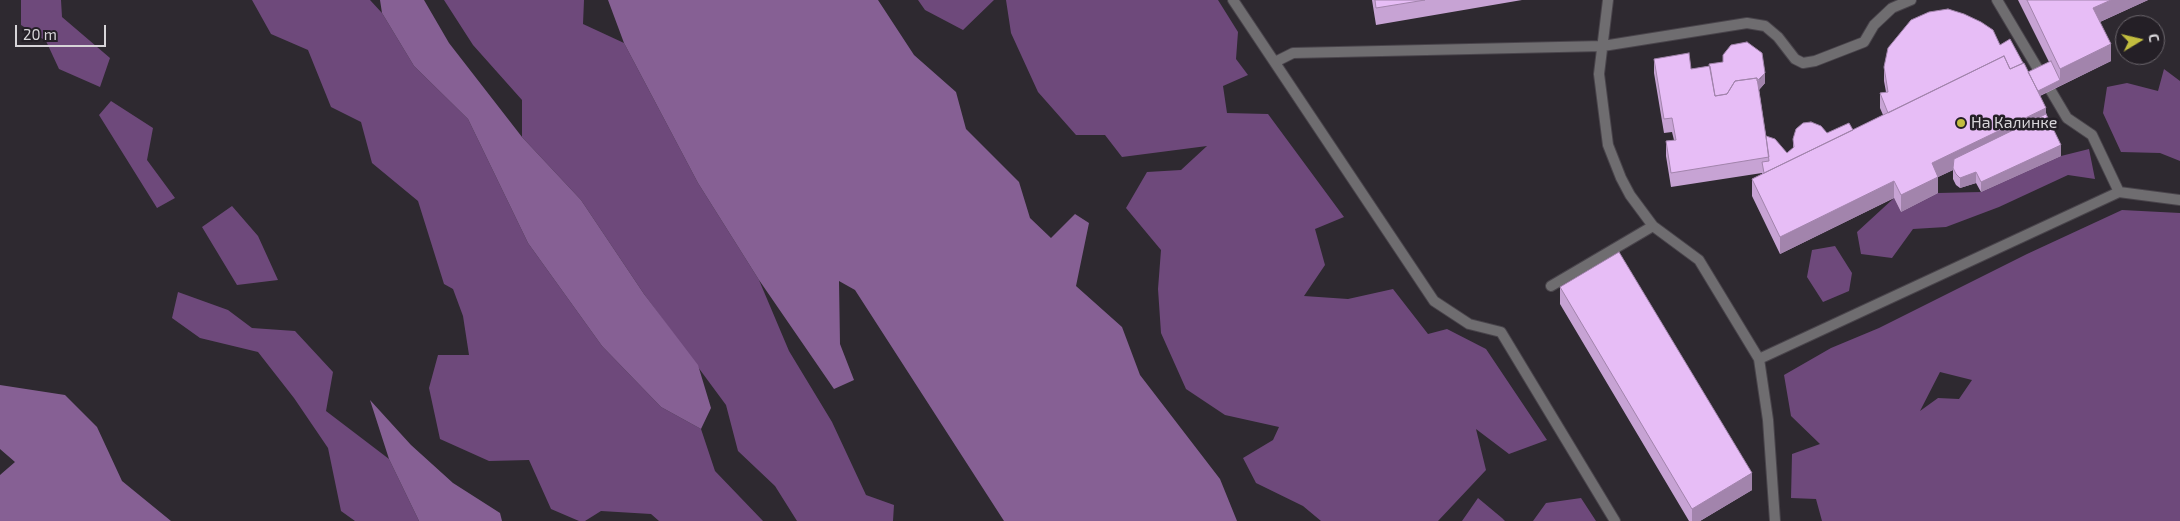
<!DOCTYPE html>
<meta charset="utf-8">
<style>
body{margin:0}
#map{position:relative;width:2180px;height:521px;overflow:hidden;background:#2e2930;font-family:"Exo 2",sans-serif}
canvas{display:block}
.north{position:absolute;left:2115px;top:15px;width:50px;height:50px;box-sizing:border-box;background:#241f26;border:1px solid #6c676d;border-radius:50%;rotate:81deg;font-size:14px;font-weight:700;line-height:20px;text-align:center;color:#d7d4d8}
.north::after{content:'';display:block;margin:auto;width:18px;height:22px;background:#c2bd3f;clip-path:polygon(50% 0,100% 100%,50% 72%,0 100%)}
.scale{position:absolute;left:15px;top:25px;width:91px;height:22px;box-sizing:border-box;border:2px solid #d7d4d8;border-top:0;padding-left:6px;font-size:15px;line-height:18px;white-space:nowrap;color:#d7d4d8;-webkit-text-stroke:4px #241f26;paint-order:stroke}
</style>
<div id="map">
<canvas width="2180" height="521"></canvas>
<div class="north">С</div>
<div class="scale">20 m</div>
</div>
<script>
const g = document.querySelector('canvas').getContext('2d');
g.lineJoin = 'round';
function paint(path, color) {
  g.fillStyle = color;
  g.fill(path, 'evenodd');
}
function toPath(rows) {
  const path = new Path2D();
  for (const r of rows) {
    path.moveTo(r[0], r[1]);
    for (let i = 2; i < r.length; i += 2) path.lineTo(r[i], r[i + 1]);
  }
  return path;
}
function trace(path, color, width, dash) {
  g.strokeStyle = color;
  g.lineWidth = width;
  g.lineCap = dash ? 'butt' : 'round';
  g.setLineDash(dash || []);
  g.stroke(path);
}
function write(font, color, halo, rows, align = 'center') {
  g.font = font + ' "Exo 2",sans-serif';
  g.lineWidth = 5;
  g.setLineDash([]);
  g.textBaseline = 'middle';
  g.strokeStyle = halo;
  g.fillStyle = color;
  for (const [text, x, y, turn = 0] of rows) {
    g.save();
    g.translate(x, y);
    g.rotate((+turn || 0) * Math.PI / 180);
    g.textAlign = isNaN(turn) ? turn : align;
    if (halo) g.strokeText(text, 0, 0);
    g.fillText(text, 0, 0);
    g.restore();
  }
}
paint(toPath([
 [21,0,61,0,62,17,110,58,100,87,59,69,46,41,21,25],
 [252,0,370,0,382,13,414,66,468,119,528,243,602,346,661,407,701,429,715,471,763,521,659,521,651,514,601,511,585,521,579,521,551,509,529,460,489,461,440,439,429,388,438,355,469,355,463,316,453,289,444,284,418,201,372,163,361,122,331,107,308,50,271,34],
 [444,0,584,0,583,24,624,43,698,183,759,280,789,351,832,422,866,495,894,505,893,521,797,521,775,486,738,451,726,405,644,294,581,200,522,137,522,100,473,45],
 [918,0,994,0,963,30,925,10],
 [1006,0,1218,0,1238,32,1236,59,1248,75,1223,86,1227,113,1268,114,1344,217,1315,229,1325,265,1304,296,1348,299,1393,289,1428,334,1447,329,1486,349,1547,440,1509,454,1476,429,1486,470,1438,521,1321,521,1303,506,1256,483,1243,458,1273,440,1279,427,1225,415,1186,389,1161,333,1158,289,1161,250,1126,208,1147,172,1181,170,1207,146,1122,157,1105,135,1076,135,1038,92,1011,33],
 [2164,69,2180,81,2180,161,2160,153,2121,152,2103,113,2107,87,2127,83,2158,91],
 [111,101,153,128,147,160,175,198,157,208,99,115],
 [2089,149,2095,179,2068,175,1999,207,1946,227,1913,229,1892,258,1861,254,1857,232,1894,198,1901,212,1938,193,1981,192,2061,156],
 [232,206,258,236,278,280,237,285,202,227],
 [2122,210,2180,213,2180,521,1822,521,1816,499,1791,498,1792,454,1820,444,1791,416,1784,375,1831,348,1879,328,2027,254],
 [1940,372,1972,380,1959,399,1938,398,1920,411],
 [1835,246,1852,273,1849,291,1823,302,1807,277,1812,250],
 [178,292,228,310,252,328,295,331,333,372,326,411,389,459,419,521,355,521,341,511,328,448,294,398,258,352,200,338,172,318],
 [1478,498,1502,518,1505,521,1462,521],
 [1581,498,1596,521,1533,521,1546,503]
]), '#6e497b');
paint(toPath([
 [380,0,424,0,449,43,522,137,581,200,644,294,698,365,711,408,701,429,661,407,602,346,528,243,468,119,414,66,382,13],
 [608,0,878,0,914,55,956,92,966,129,1019,182,1030,218,1051,238,1075,214,1089,223,1076,286,1122,327,1140,375,1220,479,1237,521,1004,521,855,290,839,281,840,344,854,380,834,389,759,280,698,183,624,43],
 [0,385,65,395,97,427,122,481,171,521,0,521,0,475,15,462,0,449],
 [370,400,411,445,453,483,500,513,502,521,419,521,389,459]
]), '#866094');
const lane = toPath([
 [1233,0,1434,301,1469,324,1501,332,1615,521],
 [1608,0,1599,74,1608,145,1621,178,1630,195,1653,226,1699,260,1759,359,1768,420,1775,521],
 [1997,0,2067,118,2092,135,2119,192],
 [1275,62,1293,53,1603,46,1747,23,1765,26,1778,37,1795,59,1803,63,1815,61,1864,42,1874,25,1892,8,1911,0],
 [1551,286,1653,226],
 [1759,359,2119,192,2180,200]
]);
trace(lane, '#49444b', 12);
trace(lane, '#6f6d70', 10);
paint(toPath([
 [1372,0,1522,0,1376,25],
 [2018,0,2148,0,2100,22,2111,61,2040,96,2061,156,1981,192,1976,183,1960,188,1956,185,1953,179,1953,170,1938,177,1938,193,1901,212,1894,198,1780,254,1752,196,1752,179,1762,174,1762,173,1671,187,1666,156,1666,141,1674,140,1672,132,1664,133,1654,73,1654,59,1691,69,1709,66,1723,62,1723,55,1765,83,1759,90,1766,136,1787,153,1793,148,1793,139,1827,133,1853,130,1883,115,1880,108,1880,93,1886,92,1884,81,1884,67,2000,45,2023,63,2028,72,2049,62],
 [1560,287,1752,490,1700,521,1689,521,1560,304]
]), '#c7a3d4');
paint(toPath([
 [2111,0,2148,0,2093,25,2093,8],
 [2111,44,2111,61,2033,99,2033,93,2060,80,2060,69],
 [1765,73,1765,83,1757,92,1757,82],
 [2046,108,2046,125,1953,168,1953,170,1938,177,1938,193,1901,212,1901,195,1932,163],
 [2061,145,2061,156,1981,192,1981,182],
 [1976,172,1976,183,1960,188,1960,178],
 [1894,181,1894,198,1780,254,1780,237],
 [1752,473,1752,490,1700,521,1692,521,1692,509]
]), '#a284ac');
const building = toPath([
 [1375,0,1425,0,1376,8,1375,0],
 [2027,0,2111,0,2093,8,2111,44,2060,69,2027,0],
 [1948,9,1964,14,1981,22,1993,30,2000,45,2010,39,2023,63,2010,69,2004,56,1888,113,1880,93,1888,92,1884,67,1888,48,1911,20,1929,12,1948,9],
 [1747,42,1762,53,1765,73,1757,81,1757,78,1735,81,1727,94,1715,96,1709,64,1723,62,1723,55,1731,45,1747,42],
 [1689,53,1691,69,1710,66,1715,96,1727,94,1735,81,1757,78,1769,157,1671,173,1666,141,1676,140,1672,118,1664,119,1654,59,1689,53],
 [2004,56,2010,69,2024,63,2046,108,1932,163,1938,177,1901,195,1894,181,1780,237,1752,179,2004,56],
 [2051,61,2060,80,2038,91,2028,72,2051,61],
 [2046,114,2061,145,1981,182,1976,172,1960,178,1956,174,1953,168,1954,159,2046,114],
 [1811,122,1821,126,1827,133,1849,123,1853,130,1764,173,1762,162,1769,161,1766,136,1775,139,1787,153,1794,147,1793,139,1796,129,1803,123,1811,122],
 [1619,252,1752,473,1692,509,1560,287,1619,252]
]);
paint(building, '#e7bdf6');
trace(building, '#a284ac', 1);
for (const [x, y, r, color] of [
 [1961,123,5,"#c2bd3f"]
]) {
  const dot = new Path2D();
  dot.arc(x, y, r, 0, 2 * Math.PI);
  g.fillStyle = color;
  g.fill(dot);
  trace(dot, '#241f26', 2);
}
write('16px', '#d7d4d8', '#241f26', [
 ["На Калинке",1971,123]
], 'left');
</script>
